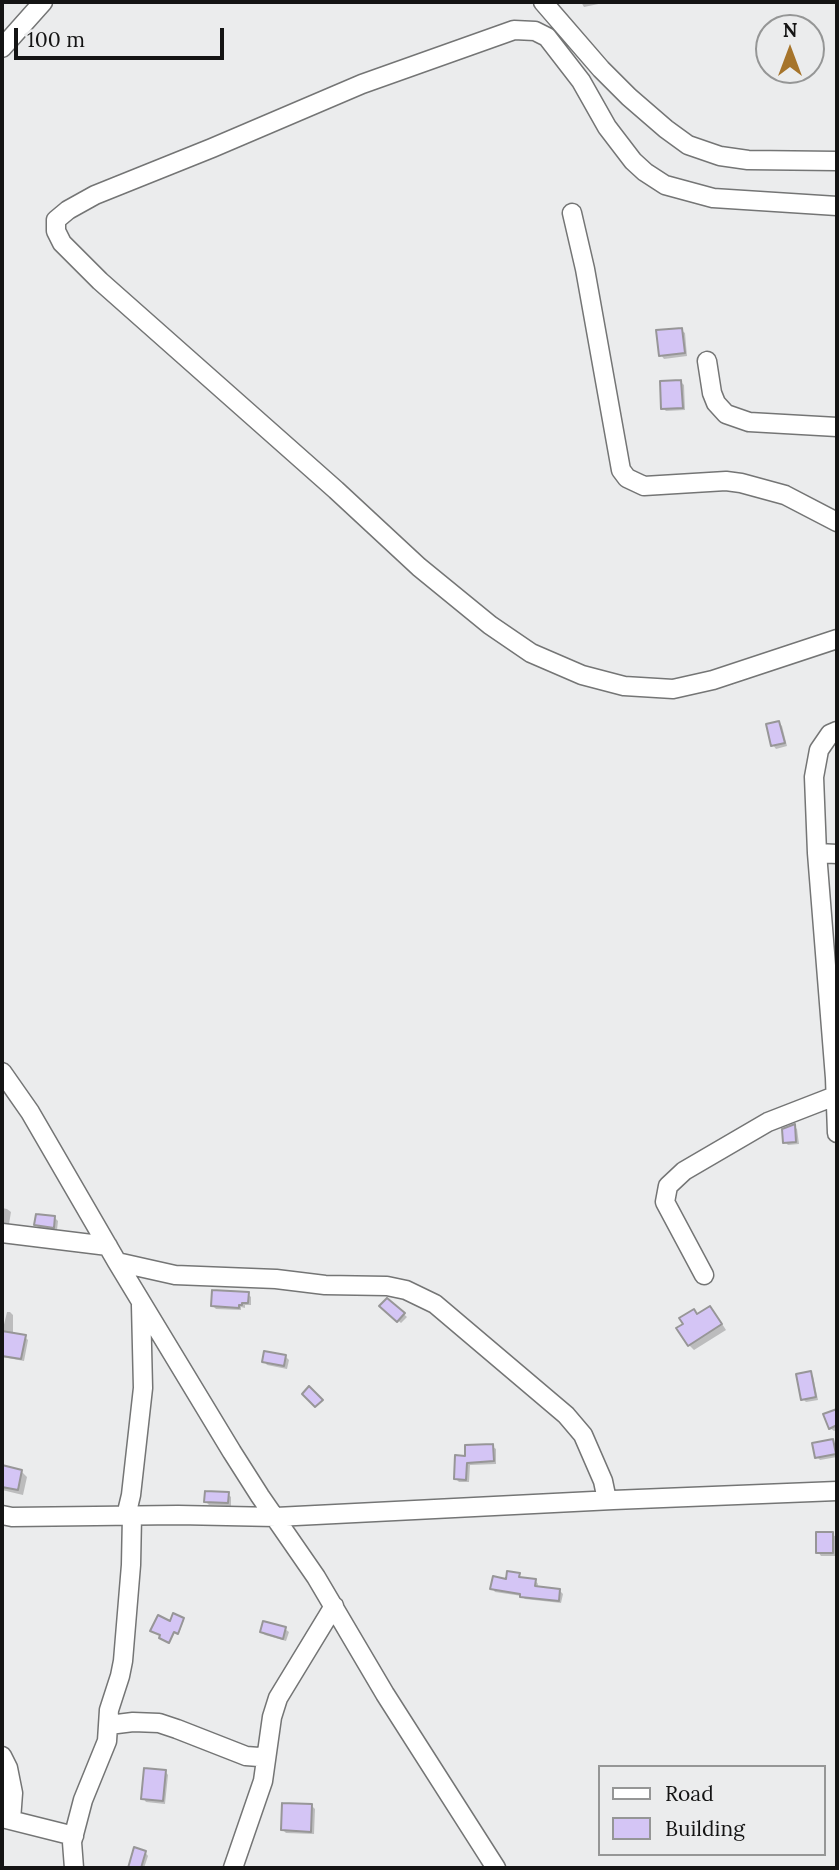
<!DOCTYPE html>
<style>
body{margin:0}
#map{position:relative;width:839px;height:1870px;overflow:hidden;background:#ebeced;font-family:Lora,serif}
canvas{display:block}
.frame{position:absolute;inset:0;border:4px solid #141414;pointer-events:none}
.legend{position:absolute;left:598px;top:1765px;width:228px;height:91px;box-sizing:border-box;background:#ebeced;border:2px solid #959696;margin:0;padding:9px 12px;list-style:none;font-size:21px;color:#141414}
.legend li{display:flex;align-items:center;gap:14px;height:35px}
.legend b{width:35px;border:2px solid #959696}
.north{position:absolute;left:755px;top:14px;width:70px;height:70px;box-sizing:border-box;background:#ebeced;border:2px solid #959696;border-radius:50%;rotate:0deg;font-size:19px;font-weight:700;line-height:28px;text-align:center;color:#141414}
.north::after{content:'';display:block;margin:auto;width:24px;height:32px;background:#a6742b;clip-path:polygon(50% 0,100% 100%,50% 72%,0 100%)}
.scale{position:absolute;left:14px;top:28px;width:210px;height:32px;box-sizing:border-box;border:4px solid #141414;border-top:0;padding-left:9px;font-size:21px;line-height:24px;white-space:nowrap;color:#141414;-webkit-text-stroke:5px #ebeced;paint-order:stroke}
</style>
<div id="map">
<canvas width="839" height="1870"></canvas>
<div class="frame"></div>
<ul class="legend">
<li><b style="height:9px;background:#fff"></b>Road</li>
<li><b style="height:19px;background:#d4c5f5"></b>Building</li>
</ul>
<div class="north">N</div>
<div class="scale">100 m</div>
</div>
<script>
const g = document.querySelector('canvas').getContext('2d');
g.lineJoin = 'round';
function paint(path, color) {
  g.fillStyle = color;
  g.fill(path, 'evenodd');
}
function toPath(rows) {
  const path = new Path2D();
  for (const r of rows) {
    path.moveTo(r[0], r[1]);
    for (let i = 2; i < r.length; i += 2) path.lineTo(r[i], r[i + 1]);
  }
  return path;
}
function trace(path, color, width, dash) {
  g.strokeStyle = color;
  g.lineWidth = width;
  g.lineCap = dash ? 'butt' : 'round';
  g.setLineDash(dash || []);
  g.stroke(path);
}
paint(toPath([
 [581,2,608,2,584,7],
 [681,330,685,333,687,356,664,359,661,355],
 [681,382,684,385,685,410,666,411,663,408],
 [779,723,782,726,787,746,776,749,773,745],
 [794,1126,797,1129,799,1144,788,1145,785,1142],
 [2,1131,4,1134,4,1145,2,1145],
 [2,1208,7,1209,11,1212,9,1224,2,1224],
 [55,1218,58,1221,57,1230,39,1228,36,1225],
 [248,1294,251,1297,251,1305,245,1305,245,1308,241,1307,241,1310,216,1309,213,1306],
 [388,1300,407,1317,401,1323,381,1306],
 [7,1312,10,1312,13,1315,13,1335,25,1337,28,1340,24,1361,2,1357,2,1333],
 [715,1313,726,1330,694,1350,689,1345],
 [286,1357,289,1360,287,1369,267,1365,264,1361],
 [810,1373,813,1376,818,1400,806,1402,803,1399],
 [837,1411,837,1430,834,1431,830,1428,825,1415],
 [832,1441,836,1444,837,1457,820,1460,817,1457],
 [492,1446,496,1449,496,1464,470,1465,469,1482,459,1482,456,1479,467,1457],
 [2,1468,21,1471,27,1477,23,1495,2,1490],
 [228,1494,231,1497,231,1506,209,1505,206,1502],
 [832,1534,836,1537,835,1556,821,1556,818,1552],
 [519,1575,522,1578,535,1580,538,1584,537,1588,559,1590,563,1594,561,1603,525,1599,522,1596,495,1592,492,1588],
 [183,1619,184,1620,179,1633,175,1632,170,1642,162,1639,171,1623],
 [285,1629,289,1632,286,1641,265,1635,262,1632],
 [165,1771,168,1775,165,1804,146,1802,143,1798],
 [312,1806,315,1809,314,1834,286,1833,283,1830],
 [145,1852,148,1856,144,1868,132,1868,130,1866]
]), '#0003');
const building = toPath([
 [682,328,685,353,659,356,656,330,682,328],
 [681,380,683,408,661,409,660,381,681,380],
 [779,721,785,743,771,746,766,724,779,721],
 [795,1124,796,1142,783,1143,782,1129,795,1124],
 [36,1214,55,1216,54,1228,34,1225,36,1214],
 [212,1290,249,1292,248,1303,242,1303,242,1305,239,1305,239,1308,211,1306,212,1290],
 [387,1298,405,1313,397,1322,379,1306,387,1298],
 [710,1306,722,1324,688,1346,676,1328,683,1324,679,1318,694,1309,697,1314,710,1306],
 [2,1331,26,1335,21,1359,2,1356,2,1331],
 [264,1351,286,1355,284,1366,262,1362,264,1351],
 [811,1371,816,1397,801,1400,796,1374,811,1371],
 [309,1386,323,1400,315,1407,302,1394,309,1386],
 [837,1409,837,1425,829,1429,823,1414,837,1409],
 [833,1439,836,1454,815,1458,812,1443,833,1439],
 [493,1444,494,1461,467,1463,466,1480,454,1479,455,1455,465,1456,465,1445,493,1444],
 [2,1465,22,1470,18,1490,2,1487,2,1465],
 [205,1491,229,1492,228,1503,204,1502,205,1491],
 [816,1532,833,1532,833,1553,816,1553,816,1532],
 [507,1571,520,1573,519,1577,536,1579,535,1586,560,1589,559,1601,520,1597,520,1594,490,1589,493,1576,506,1579,507,1571],
 [173,1613,184,1618,178,1634,174,1632,169,1643,159,1638,160,1635,150,1631,158,1615,170,1621,173,1613],
 [263,1621,286,1627,283,1639,260,1632,263,1621],
 [144,1768,166,1770,163,1801,141,1799,144,1768],
 [282,1803,312,1804,311,1832,281,1830,282,1803],
 [134,1847,146,1851,141,1868,128,1868,134,1847]
]);
paint(building, '#d4c5f5');
trace(building, '#979697', 2);
const minor = toPath([
 [543,2,601,69,629,97,666,129,688,145,720,156,748,160,837,161],
 [2,48,43,2],
 [837,206,713,198,665,185,645,172,633,161,607,127,581,81,547,37,535,31,514,30,362,84,212,148,95,195,68,210,56,220,56,231,62,243,100,281,336,490,419,567,490,625,531,653,582,675,624,686,673,689,713,680,837,639],
 [572,213,585,269,621,470,627,478,644,486,726,481,741,483,785,495,837,522],
 [707,361,712,393,716,403,726,414,749,422,837,427],
 [837,731,830,734,819,750,814,777,817,853,835,1078,837,1133],
 [817,853,837,854],
 [2,1072,30,1112,117,1262,232,1452,260,1496,316,1577,385,1694,496,1868],
 [2,1233,108,1246],
 [117,1262,175,1275,276,1279,325,1285,387,1286,406,1290,435,1304,566,1415,583,1435,603,1481,607,1500],
 [704,1275,665,1202,668,1186,684,1171,768,1122,835,1096],
 [2,1515,12,1517,178,1515,276,1517,613,1500,837,1491],
 [126,1516,131,1495,143,1388,141,1305],
 [109,1725,133,1722,159,1723,177,1729,246,1756,259,1757,266,1755],
 [2,1756,8,1768,13,1793,11,1820],
 [2,1818,74,1836],
 [74,1868,72,1842,83,1800,107,1741,109,1710,120,1676,123,1661,131,1565,132,1516],
 [233,1868,263,1781,272,1717,278,1698,334,1606]
]);
trace(minor, '#747575', 21);
trace(minor, '#fff', 18);
</script>
